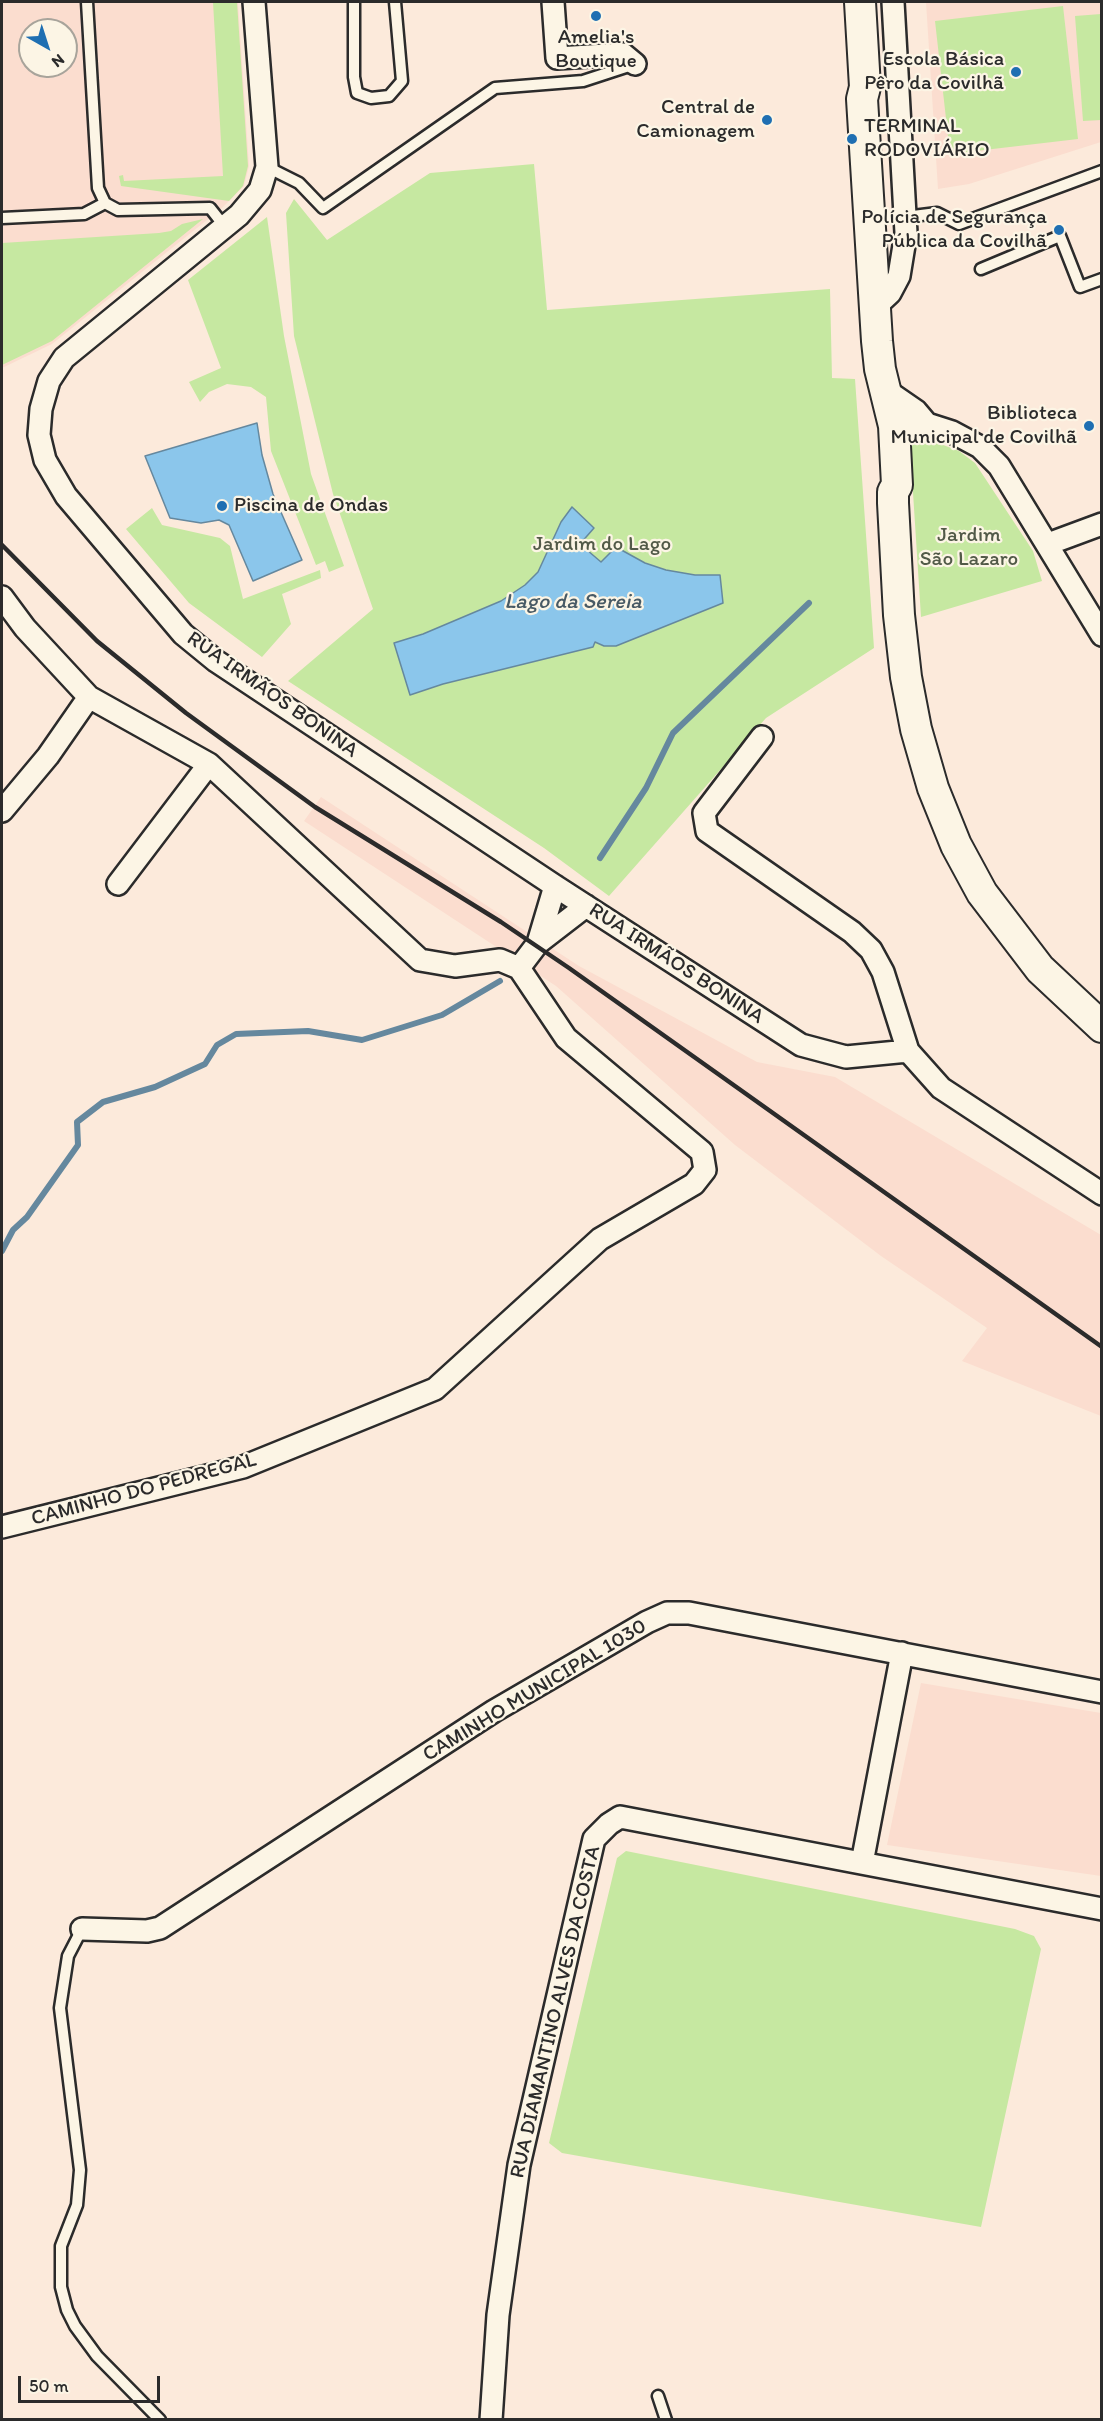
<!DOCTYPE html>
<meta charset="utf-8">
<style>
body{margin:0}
#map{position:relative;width:1103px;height:2421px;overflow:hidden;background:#fceadb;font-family:Itim,sans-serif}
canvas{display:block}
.frame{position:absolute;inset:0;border:3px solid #2b2b2b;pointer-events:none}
.north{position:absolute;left:18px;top:18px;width:60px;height:60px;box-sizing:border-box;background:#fcf5e5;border:2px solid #a8a49b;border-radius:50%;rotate:141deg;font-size:16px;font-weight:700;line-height:24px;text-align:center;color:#2b2b2b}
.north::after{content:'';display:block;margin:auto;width:21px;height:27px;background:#1f6fb2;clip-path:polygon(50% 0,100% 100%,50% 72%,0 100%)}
.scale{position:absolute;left:18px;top:2376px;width:142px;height:27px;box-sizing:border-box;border:3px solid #2b2b2b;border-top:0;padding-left:8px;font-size:18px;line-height:21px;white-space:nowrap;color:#2b2b2b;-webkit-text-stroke:4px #fcf5e5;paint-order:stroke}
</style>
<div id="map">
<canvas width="1103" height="2421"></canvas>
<div class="frame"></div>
<div class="north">N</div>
<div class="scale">50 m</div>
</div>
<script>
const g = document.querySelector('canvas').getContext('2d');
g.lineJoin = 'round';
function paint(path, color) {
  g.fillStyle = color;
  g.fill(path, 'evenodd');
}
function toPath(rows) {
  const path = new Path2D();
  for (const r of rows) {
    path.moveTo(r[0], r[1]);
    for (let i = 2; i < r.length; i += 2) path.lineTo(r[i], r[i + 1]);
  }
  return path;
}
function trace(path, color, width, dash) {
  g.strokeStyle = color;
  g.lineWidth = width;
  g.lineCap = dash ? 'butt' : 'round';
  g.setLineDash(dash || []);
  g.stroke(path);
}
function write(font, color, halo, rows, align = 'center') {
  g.font = font + ' Itim,sans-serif';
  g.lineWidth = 4.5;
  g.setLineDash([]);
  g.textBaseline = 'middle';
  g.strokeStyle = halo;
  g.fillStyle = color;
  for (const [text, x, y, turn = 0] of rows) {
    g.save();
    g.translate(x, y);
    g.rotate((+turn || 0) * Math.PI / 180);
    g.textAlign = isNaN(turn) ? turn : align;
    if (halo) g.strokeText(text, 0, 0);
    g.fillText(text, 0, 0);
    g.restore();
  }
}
paint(toPath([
 [2,2,238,2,249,166,244,186,222,208,52,344,2,368],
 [30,30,66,30,66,66,30,66],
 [926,2,1101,2,1101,142,969,184,938,189],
 [321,797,579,966,757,1062,835,1077,1101,1235,1101,1416,962,1361,987,1328,881,1256,735,1145,556,986,304,821],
 [921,1683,1101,1713,1101,1876,887,1845]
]), '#fbddcf');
paint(toPath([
 [213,2,237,2,248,166,243,186,229,201,121,186,119,176,123,175,124,181,223,176],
 [1063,6,1078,139,950,154,935,21],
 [1101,14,1101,120,1083,121,1075,16],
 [534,164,547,310,830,289,832,378,855,379,874,648,766,718,609,896,544,848,288,681,373,609,333,494,294,336,286,213,294,199,327,240,430,173],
 [267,217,284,336,311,474,344,566,329,572,325,561,316,565,271,451,266,397,251,387,227,384,209,392,200,402,189,382,221,368,188,280],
 [203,219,52,341,2,365,2,243,159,233,171,231,182,224],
 [919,439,930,440,959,451,975,463,1033,551,1042,581,921,617,910,446],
 [152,508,162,525,220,538,230,546,243,599,320,570,321,578,282,594,291,624,262,657,189,603,126,529],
 [626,1851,1015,1929,1034,1936,1041,1949,981,2227,562,2153,549,2143,617,1858]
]), '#c6e8a1');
const water = toPath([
 [257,423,262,455,273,494,302,560,253,581,229,525,219,520,201,523,170,518,145,456,257,423],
 [572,507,594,528,580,544,601,562,616,547,645,563,666,570,695,575,720,575,723,603,616,646,604,646,595,642,593,647,443,684,410,695,394,643,423,634,501,601,525,585,538,572,561,522,572,507]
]);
paint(water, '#8bc6eb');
trace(water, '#65889e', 1.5);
trace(toPath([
 [600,858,646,788,673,733,809,603],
 [2,1251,13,1230,27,1217,78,1145,77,1122,103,1102,155,1087,205,1064,217,1045,236,1034,308,1031,362,1040,442,1015,500,981]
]), '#65889e', 6);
const lane = toPath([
 [87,2,98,188,105,203,118,210,210,208,225,227],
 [354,2,354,77,357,93,371,98,389,96,402,81,395,2],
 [267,167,299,183,323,208,495,88,583,81,635,64],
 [905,217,937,213,959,224,1102,171],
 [2,218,84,214,105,203],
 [981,269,1060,236,1080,287,1102,279],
 [82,1929,68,1956,60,2008,80,2170,77,2205,61,2246,61,2287,67,2310,75,2326,97,2356,160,2420],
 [658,2396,666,2420]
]);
const street = toPath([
 [254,2,267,167,260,190,239,215,64,358,49,381,41,409,39,435,45,460,66,496,183,634,216,661,555,886,801,1045,846,1057,908,1051],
 [553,2,557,58,623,54,635,64],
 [875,307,890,293,899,276,906,233,893,2],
 [887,391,916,411,927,424],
 [891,413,907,424,927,424,952,432,980,447,999,466,1102,635],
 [1048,544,1102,524],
 [2,597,25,628,89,697,209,764,420,960,455,966,500,960,519,968],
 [762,737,704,813,707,831,852,932,871,950,883,972,908,1051,941,1088,1102,1194],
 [2,811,48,756,89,697],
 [118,884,209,764],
 [538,943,555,886],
 [519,968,538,943,586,906],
 [2,1527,243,1467,435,1389,600,1239,694,1184,705,1170,702,1152,566,1038,519,968],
 [862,1863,902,1653],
 [82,1929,147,1931,160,1928,494,1711,647,1622,667,1613,689,1613,1102,1692],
 [491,2420,498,2315,519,2165,594,1839,609,1824,620,1817,1102,1909]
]);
const secondary = toPath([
 [860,2,865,87,862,99,877,341,880,369,894,426,897,485,893,492,893,503,899,615,906,677,916,729,933,788,956,845,982,893,1040,969,1102,1027]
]);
trace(lane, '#2b2b2b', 15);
trace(street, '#2b2b2b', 26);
trace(secondary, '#2b2b2b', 34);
trace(lane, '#fcf5e5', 10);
trace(street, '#fcf5e5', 21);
trace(secondary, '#fcf5e5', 30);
trace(toPath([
 [2,545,97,641,186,713,315,807,501,922,569,968,1102,1347]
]), '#2b2b2b', 4.5);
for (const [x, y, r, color] of [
 [596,16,6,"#1f6fb2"],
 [1016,72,6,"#1f6fb2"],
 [767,120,6,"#1f6fb2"],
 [852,139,6,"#1f6fb2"],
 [1059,230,6,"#1f6fb2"],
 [1089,426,6,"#1f6fb2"],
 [222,506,6,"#1f6fb2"]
]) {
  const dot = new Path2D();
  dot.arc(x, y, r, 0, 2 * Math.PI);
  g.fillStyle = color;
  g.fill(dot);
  trace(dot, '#fcf5e5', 2);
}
write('21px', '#2b2b2b', '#fcf5e5', [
 ["Amelia's",596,38,"center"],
 ["Boutique",596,62,"center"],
 ["Escola Básica",1004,60],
 ["Pêro da Covilhã",1004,84],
 ["Central de",755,108],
 ["Camionagem",755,132],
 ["TERMINAL",864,127,"left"],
 ["RODOVIÁRIO",864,151,"left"],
 ["Polícia de Segurança",1047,218],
 ["Pública da Covilhã",1047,242],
 ["Biblioteca",1077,414],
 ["Municipal de Covilhã",1077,438],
 ["Piscina de Ondas",234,506,"left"]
], 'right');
write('21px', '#525a48', '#fcf5e5', [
 ["Jardim",969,536],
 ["São Lazaro",969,560],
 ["Jardim do Lago",602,545]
]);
write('21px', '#2b2b2b', '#fcf5e5', [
 ["RUA IRMÃOS BONINA",272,695,35],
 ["RUA IRMÃOS BONINA",676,964,33],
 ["CAMINHO DO PEDREGAL",144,1490,-15],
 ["CAMINHO MUNICIPAL 1030",535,1691,-31],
 ["RUA DIAMANTINO ALVES DA COSTA",556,2012,-77]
]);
write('italic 22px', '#485a65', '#fcf5e5', [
 ["Lago da Sereia",573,602]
]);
</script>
